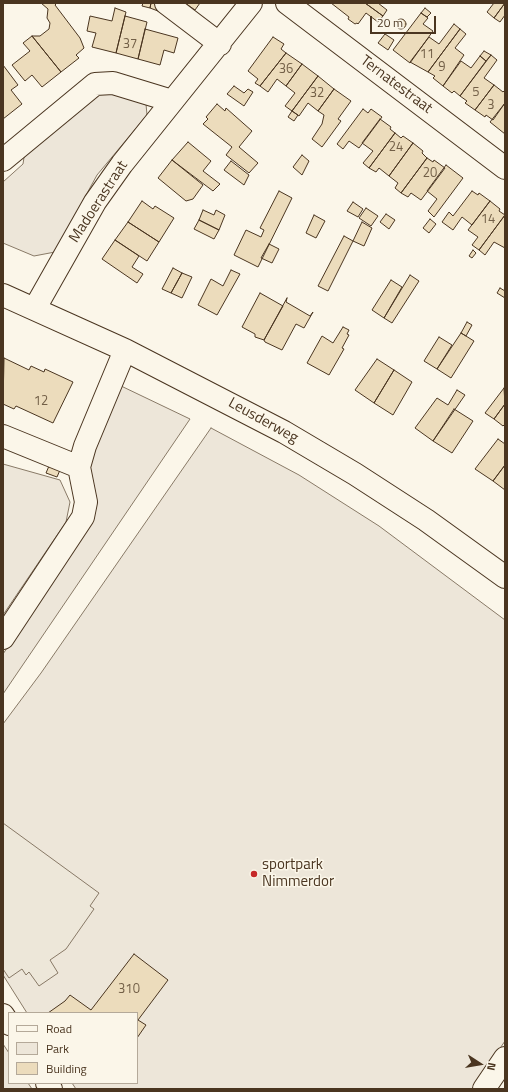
<!DOCTYPE html>
<style>
body{margin:0}
#map{position:relative;width:508px;height:1092px;overflow:hidden;background:#fbf6e9;font-family:"Titillium Web",sans-serif}
canvas{display:block}
.frame{position:absolute;inset:0;border:4px solid #4a3520;pointer-events:none}
.legend{position:absolute;left:8px;top:1012px;width:130px;height:72px;box-sizing:border-box;background:#fbf6e9;border:1px solid #b4a999;margin:0;padding:5px 7px;list-style:none;font-size:12px;color:#4a3520}
.legend li{display:flex;align-items:center;gap:8px;height:20px}
.legend b{width:20px;border:1px solid #b4a999}
.north{position:absolute;left:460px;top:1044px;width:40px;height:40px;-webkit-text-stroke:3px #fbf6e9;paint-order:stroke;rotate:102deg;font-size:11px;font-weight:700;line-height:16px;text-align:center;color:#4a3520}
.north::after{content:'';display:block;margin:auto;width:14px;height:18px;background:#4a3520;clip-path:polygon(50% 0,100% 100%,50% 72%,0 100%)}
.scale{position:absolute;left:370px;top:16px;width:66px;height:18px;box-sizing:border-box;border:2px solid #4a3520;border-top:0;padding-left:5px;font-size:12px;line-height:14px;white-space:nowrap;color:#4a3520;-webkit-text-stroke:3px #fbf6e9;paint-order:stroke}
</style>
<div id="map">
<canvas width="508" height="1092"></canvas>
<div class="frame"></div>
<ul class="legend">
<li><b style="height:5px;background:#fbf6e9"></b>Road</li>
<li><b style="height:11px;background:#ede6d9"></b>Park</li>
<li><b style="height:11px;background:#ecdcbc"></b>Building</li>
</ul>
<div class="north">N</div>
<div class="scale">20 m</div>
</div>
<script>
const g = document.querySelector('canvas').getContext('2d');
g.lineJoin = 'round';
function paint(path, color) {
  g.fillStyle = color;
  g.fill(path, 'evenodd');
}
function toPath(rows) {
  const path = new Path2D();
  for (const r of rows) {
    if (r.length === 3) {
      path.moveTo(r[0] + r[2], r[1]);
      path.arc(r[0], r[1], r[2], 0, 2 * Math.PI);
      continue;
    }
    path.moveTo(r[0], r[1]);
    for (let i = 2; i < r.length; i += 2) path.lineTo(r[i], r[i + 1]);
  }
  return path;
}
function trace(path, color, width, dash) {
  g.strokeStyle = color;
  g.lineWidth = width;
  g.lineCap = dash ? 'butt' : 'round';
  g.setLineDash(dash || []);
  g.stroke(path);
}
function write(font, color, halo, rows, align = 'center') {
  g.font = font + ' "Titillium Web",sans-serif';
  g.lineWidth = 3;
  g.setLineDash([]);
  g.textBaseline = 'middle';
  g.strokeStyle = halo;
  g.fillStyle = color;
  for (const [text, x, y, turn = 0] of rows) {
    g.save();
    g.translate(x, y);
    g.rotate((+turn || 0) * Math.PI / 180);
    g.textAlign = isNaN(turn) ? turn : align;
    if (halo) g.strokeText(text, 0, 0);
    g.fillText(text, 0, 0);
    g.restore();
  }
}
const green = toPath([
 [103,91,146,104,147,115,97,175,55,252,34,256,3,243,3,182,23,164,25,151,103,91],
 [119,385,190,419,3,694,3,654,85,532,87,463,119,385],
 [211,428,299,475,379,526,505,620,505,1041,472,1089,76,1089,72,1083,137,1083,137,1013,27,1013,3,975,3,724,41,673,211,428],
 [3,464,60,480,70,502,66,522,3,615,3,464],
 [3,1044,9,1053,9,1083,28,1083,32,1089,3,1089,3,1044]
]);
paint(green, '#ede6d9');
trace(green, '#887966', 1);
const parking = toPath([
 [3,823,99,893,90,906,94,909,66,949,50,960,58,973,39,986,29,972,26,975,22,969,9,978,3,969,3,823]
]);
paint(parking, '#ede7d9');
trace(parking, '#887966', 1);
const building = toPath([
 [41,3,57,3,55,5,80,38,84,48,76,55,79,58,61,72,32,36,40,36,49,29,50,23,47,18,48,9,41,3],
 [143,3,151,3,150,8,142,6,143,3],
 [151,3,160,3,158,11,150,8,151,3],
 [185,3,200,3,195,10,185,3],
 [331,3,365,3,383,16,378,22,366,13,358,24,357,23,355,24,348,19,349,17,331,3],
 [365,3,378,3,387,10,383,16,365,3],
 [494,3,505,3,494,18,487,12,494,3],
 [505,3,505,15,500,22,494,18,505,3],
 [115,8,126,12,116,53,92,47,96,33,87,31,90,16,112,21,115,8],
 [425,8,431,13,427,17,421,13,425,8],
 [421,13,428,18,423,24,433,31,410,63,393,50,421,13],
 [125,16,147,22,138,59,116,53,125,16],
 [401,24,5],
 [454,24,460,29,428,72,410,62,429,37,439,44,454,24],
 [145,29,178,38,174,53,164,50,160,65,138,59,145,29],
 [460,29,466,34,455,48,464,55,443,86,433,78,435,76,428,72,460,29],
 [385,34,394,40,388,50,378,43,385,34],
 [32,36,61,72,42,87,32,75,25,81,12,65,30,51,23,43,32,36],
 [273,37,284,44,281,49,286,53,260,86,255,83,258,79,248,71,273,37],
 [484,51,491,55,486,61,480,56,484,51],
 [286,53,302,64,286,86,277,79,268,92,260,86,286,53],
 [491,55,497,60,484,78,494,85,475,110,465,103,467,101,460,96,491,55],
 [480,56,486,61,460,96,454,91,452,93,443,86,461,61,471,68,480,56],
 [302,64,318,76,292,111,285,106,295,93,286,86,302,64],
 [3,65,18,85,11,90,22,104,3,119,3,65],
 [318,76,334,89,318,111,308,103,299,116,292,111,318,76],
 [494,85,503,92,505,90,505,103,493,120,486,115,485,117,475,110,494,85],
 [234,86,244,93,248,89,253,92,244,106,227,94,234,86],
 [334,89,351,101,338,119,341,121,322,147,312,139,322,124,324,115,318,111,334,89],
 [505,103,505,134,490,122,505,103],
 [217,104,225,111,226,108,252,131,239,147,258,163,249,173,226,155,232,147,203,124,208,119,206,117,217,104],
 [363,109,368,113,371,109,382,117,359,148,349,141,343,149,337,144,363,109],
 [292,111,298,115,294,121,288,117,292,111],
 [380,119,391,127,390,129,395,133,369,168,363,163,373,151,362,143,380,119],
 [395,133,401,138,403,136,413,143,389,176,379,168,376,172,369,168,395,133],
 [188,142,211,161,203,171,220,184,213,191,172,160,188,142],
 [413,143,423,151,422,153,427,158,401,193,395,188,398,183,389,176,413,143],
 [302,155,309,161,302,175,293,167,302,155],
 [427,158,433,162,434,160,445,168,421,200,411,193,408,197,401,193,427,158],
 [172,160,203,185,193,199,186,201,158,178,172,160],
 [231,161,249,175,244,185,224,170,231,161],
 [446,165,463,178,434,217,428,211,437,199,427,191,446,165],
 [279,191,292,198,258,267,234,255,246,230,261,237,264,230,260,228,279,191],
 [472,191,478,195,479,193,490,201,472,225,462,217,453,230,442,222,449,212,453,216,472,191],
 [142,201,153,209,155,206,174,218,159,242,128,222,142,201],
 [490,201,500,209,499,211,505,215,479,250,472,245,478,237,468,230,490,201],
 [353,202,363,209,358,217,347,211,353,202],
 [366,208,378,216,371,226,359,218,366,208],
 [203,210,214,215,216,210,225,215,219,230,199,220,203,210],
 [386,214,395,220,389,229,380,222,386,214],
 [314,215,325,221,316,238,306,233,314,215],
 [505,215,505,248,494,242,485,255,479,250,505,215],
 [430,219,436,224,429,233,423,228,430,219],
 [199,220,219,230,214,239,194,229,199,220],
 [128,222,159,242,147,261,115,240,128,222],
 [362,222,372,228,364,246,353,241,362,222],
 [344,236,353,241,328,291,318,286,344,236],
 [115,240,139,256,132,267,143,274,137,283,102,259,115,240],
 [269,244,279,249,272,263,261,258,269,244],
 [473,250,476,253,472,258,469,256,473,250],
 [173,268,182,273,171,293,162,289,173,268],
 [231,270,240,274,217,315,198,305,211,279,223,286,231,270],
 [182,273,192,277,182,298,171,293,182,273],
 [410,275,419,281,392,323,384,318,410,275],
 [391,280,402,287,384,318,372,310,391,280],
 [500,288,505,291,505,298,497,293,500,288],
 [260,293,283,306,264,340,255,337,255,334,242,327,260,293],
 [287,298,286,302,310,316,313,312,304,328,296,324,282,350,265,342,264,340,287,298],
 [467,322,472,325,466,336,461,333,467,322],
 [343,327,349,330,347,334,349,335,342,348,344,349,329,375,307,363,322,336,333,343,343,327],
 [461,333,474,341,451,378,437,369,461,333],
 [439,337,452,345,437,369,424,361,439,337],
 [4,358,29,370,31,366,44,372,45,369,73,382,53,423,16,406,14,409,3,404,4,358],
 [377,359,394,370,374,403,355,390,377,359],
 [394,370,412,382,393,415,374,403,394,370],
 [504,388,505,404,494,419,485,413,504,388],
 [457,390,465,395,433,441,415,428,437,398,448,405,457,390],
 [505,404,505,424,503,426,494,419,505,404],
 [454,409,473,421,452,453,433,441,454,409],
 [498,439,505,444,505,465,493,481,475,469,498,439],
 [505,465,505,490,493,481,505,465],
 [49,466,60,470,57,477,46,473,49,466],
 [134,954,168,980,138,1020,146,1025,137,1038,137,1013,48,1013,65,1001,70,995,91,1010,134,954]
]);
paint(building, '#ecdcbc');
trace(building, '#4a3520', 1);
const minor = toPath([
 [166,3,220,44],
 [287,3,505,168],
 [3,160,95,84,113,83,172,101],
 [3,295,125,350,284,432,355,474,426,520,505,577],
 [35,308,95,202,122,164,251,3],
 [3,436,79,467],
 [3,638,83,517,86,502,79,467,85,446,125,350],
 [3,1015,9,1024],
 [47,1083,51,1089],
 [484,1089,505,1058]
]);
trace(minor, '#4a3520', 24);
trace(minor, '#fbf6e9', 22);
for (const [x, y, r, color] of [
 [254,874,4,"#c62828"]
]) {
  const dot = new Path2D();
  dot.arc(x, y, r, 0, 2 * Math.PI);
  g.fillStyle = color;
  g.fill(dot);
  trace(dot, '#fbf6e9', 1.5);
}
write('13px', '#725f47', null, [
 ["37",130,45],
 ["11",427,55],
 ["9",442,68],
 ["36",286,70],
 ["5",476,93],
 ["32",317,94],
 ["3",491,106],
 ["24",396,148],
 ["20",430,174],
 ["14",488,220],
 ["12",41,402],
 ["310",129,990]
]);
write('15px', '#4a3520', '#fbf6e9', [
 ["Ternatestraat",396,85,37],
 ["Madoerastraat",99,202,-57],
 ["Leusderweg",263,421,29]
]);
write('15px', '#4a3520', '#fbf6e9', [
 ["sportpark",262,865],
 ["Nimmerdor",262,882]
], 'left');
</script>
